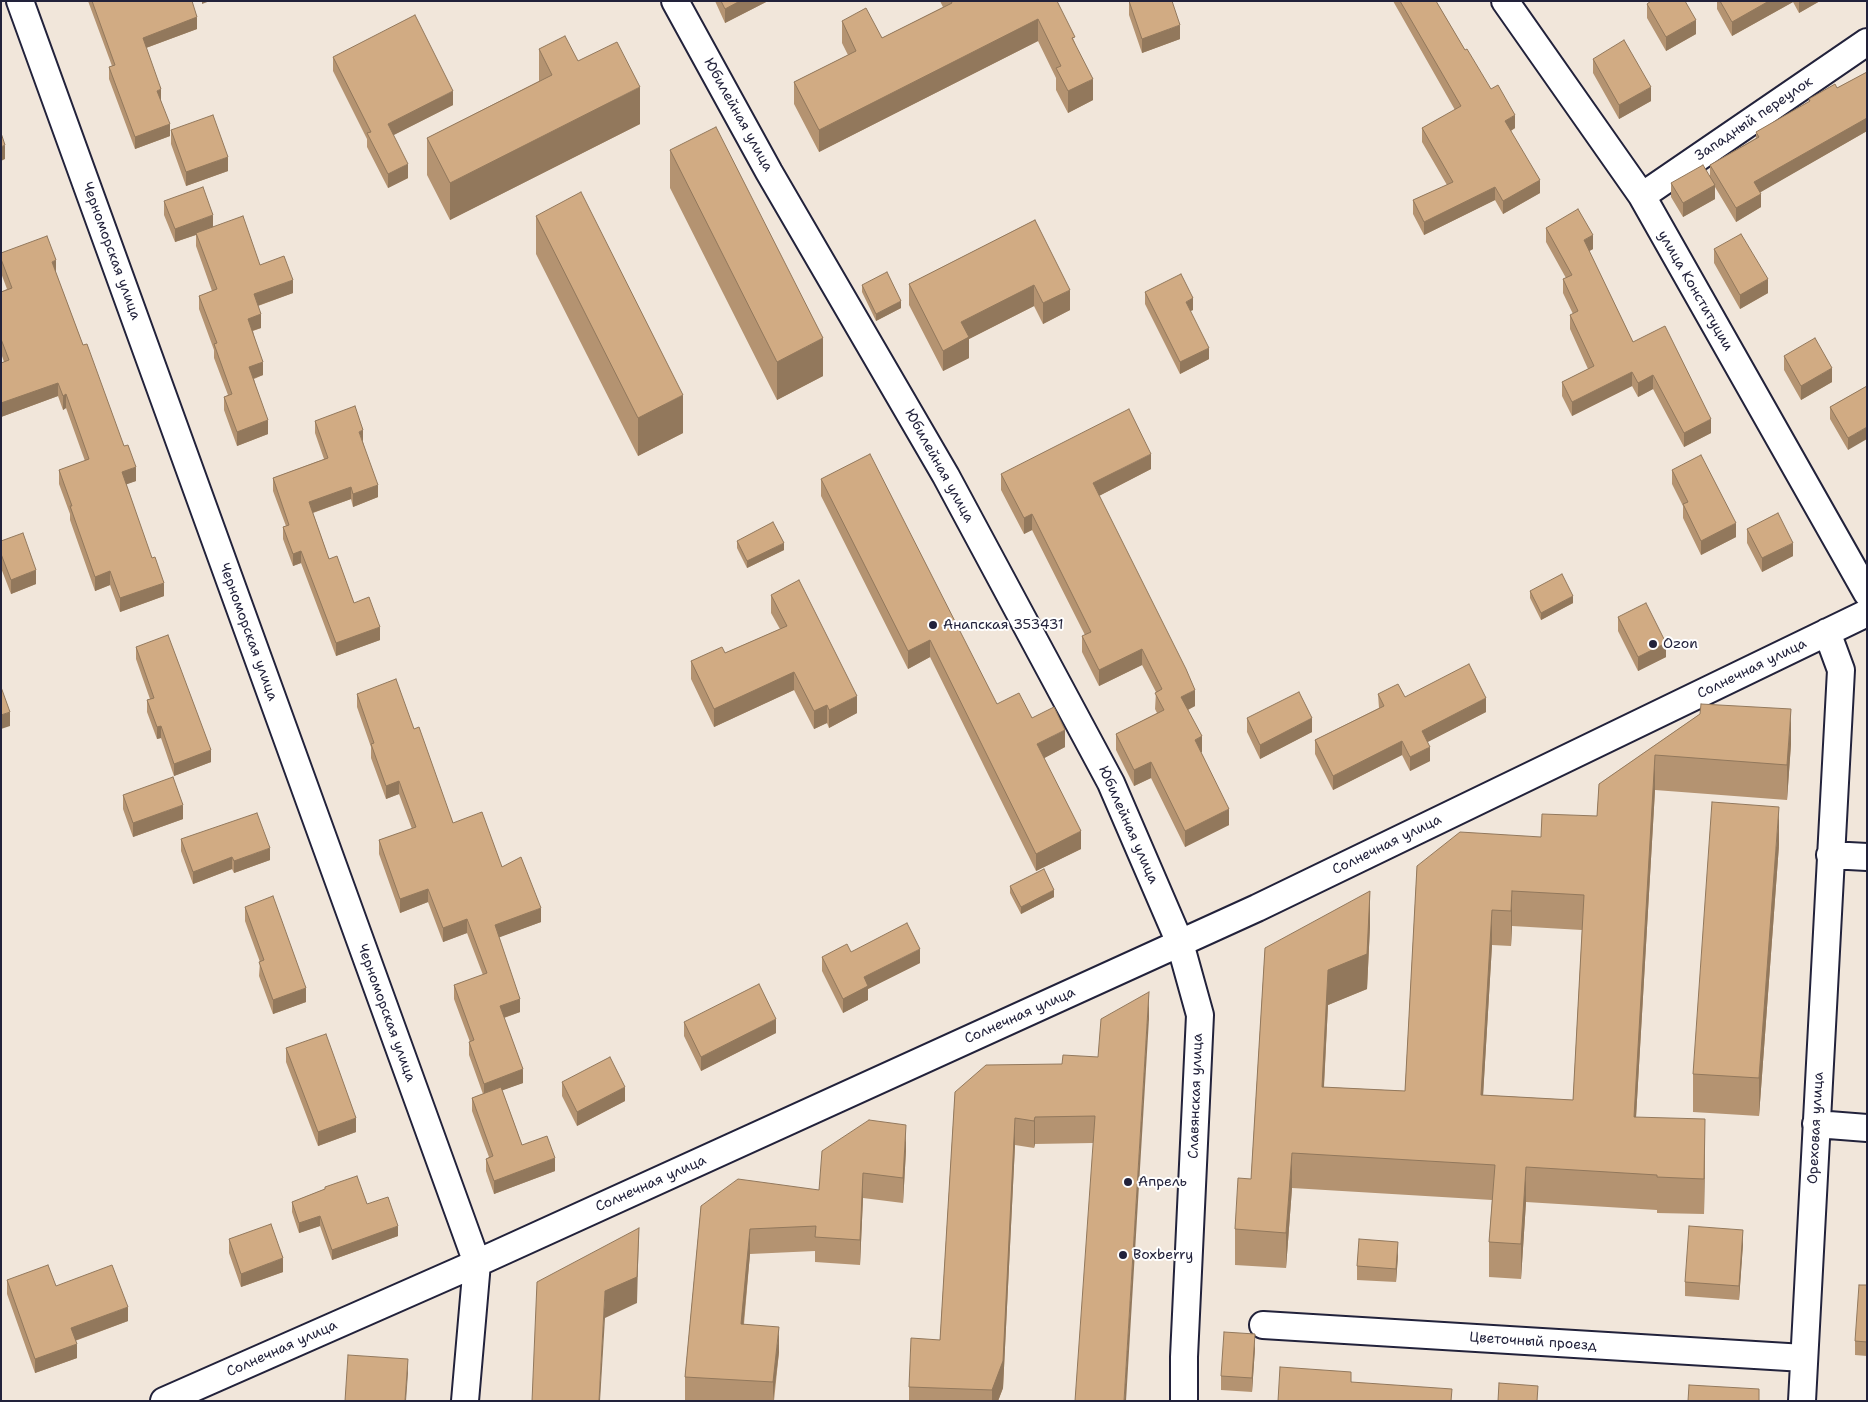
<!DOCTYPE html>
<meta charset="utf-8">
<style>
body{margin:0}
#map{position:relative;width:1868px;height:1402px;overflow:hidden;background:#f1e6da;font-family:"Shantell Sans",sans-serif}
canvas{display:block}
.frame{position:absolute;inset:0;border:2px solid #22223b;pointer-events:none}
</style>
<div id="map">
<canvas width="1868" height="1402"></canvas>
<div class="frame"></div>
</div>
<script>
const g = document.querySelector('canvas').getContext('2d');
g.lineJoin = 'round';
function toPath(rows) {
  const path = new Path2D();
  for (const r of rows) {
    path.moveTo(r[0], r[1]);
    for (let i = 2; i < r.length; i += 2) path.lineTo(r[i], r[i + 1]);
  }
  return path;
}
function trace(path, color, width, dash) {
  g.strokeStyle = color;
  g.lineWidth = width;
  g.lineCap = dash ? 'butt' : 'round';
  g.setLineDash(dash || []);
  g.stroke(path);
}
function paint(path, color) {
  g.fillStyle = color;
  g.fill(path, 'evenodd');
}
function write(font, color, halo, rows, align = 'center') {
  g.font = font + ' "Shantell Sans",sans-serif';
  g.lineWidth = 4;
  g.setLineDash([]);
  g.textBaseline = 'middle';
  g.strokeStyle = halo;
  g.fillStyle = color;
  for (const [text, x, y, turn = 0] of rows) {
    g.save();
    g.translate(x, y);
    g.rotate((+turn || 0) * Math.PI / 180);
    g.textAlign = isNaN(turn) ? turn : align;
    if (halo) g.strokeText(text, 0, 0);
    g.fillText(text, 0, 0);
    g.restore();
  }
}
const street = toPath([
 [20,1,477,1263,465,1401],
 [675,1,769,172,946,476,1111,783,1180,943,1200,1015,1184,1357,1184,1401],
 [1505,1,1642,196,1867,593],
 [1642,196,1867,42],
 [1830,855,1867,857],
 [1816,1124,1867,1128],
 [1263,1325,1804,1358],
 [164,1401,477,1263,1257,908,1867,613],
 [1802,1401,1841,670,1827,632]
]);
trace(street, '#22223b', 30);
trace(street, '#fff', 26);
paint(toPath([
 [88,1,192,1,197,29,146,48,161,101,170,136,135,149,109,79,109,67,112,66],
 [715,1,768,1,725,23],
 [940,1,1057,1,1075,43,1093,100,1068,113,1056,90,1056,78,1038,41,819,152,794,104,794,82,848,55,842,43,842,21,882,38,943,7],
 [1129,1,1180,39,1142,53,1129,15],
 [1393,1,1436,1,1465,50,1515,128,1511,131,1540,193,1503,214,1495,200,1424,235,1413,214,1413,200,1447,185,1422,142,1422,128,1455,110],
 [1717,1,1820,1,1799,13,1793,2,1732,36,1717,9],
 [1647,4,1696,34,1666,51,1647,18],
 [539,49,578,61,640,124,450,220,427,175,427,138,539,81],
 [333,57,453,105,393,135,408,178,388,188,367,147,367,139,333,71],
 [1593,59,1651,101,1619,119,1593,73],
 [1867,72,1867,131,1760,192,1761,207,1736,222,1715,187,1715,199,1683,217,1671,197,1671,183,1710,175,1710,165,1756,138,1756,132,1809,102,1809,99,1837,88],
 [171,130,228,171,186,186,171,144],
 [670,150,823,376,777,400,670,188],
 [164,201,213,227,260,265,293,293,258,306,261,328,253,331,263,375,254,379,268,434,237,446,224,410,224,397,228,395,214,358,214,350,199,309,199,296,212,291,196,246,196,235,175,242,164,215],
 [536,216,683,433,638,456,536,254],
 [1035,220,1070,310,1043,324,1034,306,969,339,969,358,943,371,909,305,909,284],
 [1546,228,1593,249,1589,251,1633,342,1711,433,1684,447,1653,389,1638,397,1632,386,1572,416,1562,396,1562,382,1588,369,1570,329,1570,315,1573,314,1563,293,1563,279,1566,278,1546,242],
 [1714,249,1768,293,1740,309,1714,263],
 [1,253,56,273,83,345,136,481,126,484,164,596,120,612,110,585,95,591,70,520,70,514,59,484,59,470,85,461,66,408,63,410,58,396,1,417,1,363,4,362,1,353,1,292,7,289,1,273],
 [862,285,901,308,876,321,862,292],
 [1145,292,1193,310,1190,311,1209,359,1180,374,1145,304],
 [1784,356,1832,382,1801,400,1784,370],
 [1867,386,1848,450,1830,419,1830,407],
 [315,421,363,442,378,497,353,507,351,499,313,513,329,559,354,603,380,640,336,656,301,563,293,566,283,539,283,527,286,526,273,491,273,478,324,459,315,433],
 [1151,469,1099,496,1195,706,1188,710,1201,753,1229,825,1185,847,1151,778,1134,786,1116,750,1116,734,1157,713,1155,709,1156,692,1142,665,1099,686,1082,652,1082,636,1085,635,1032,530,1024,534,1001,490,1001,474],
 [1672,470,1736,537,1701,555,1683,518,1683,506,1672,484],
 [821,479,997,704,1032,718,1065,747,1044,758,1081,849,1036,871,930,657,908,669,821,496],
 [1747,529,1793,556,1762,572,1747,543],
 [1,541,36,584,11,594,1,568],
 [737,541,784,550,747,568,737,548],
 [1530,591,1573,603,1541,620,1530,598],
 [771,595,857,713,829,728,827,723,814,729,794,690,714,727,691,679,691,661,725,653,780,629,771,613],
 [1618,617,1666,657,1638,671,1618,631],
 [136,647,211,762,174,776,161,738,157,739,147,712,147,700,150,699,136,659],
 [357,694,414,729,453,823,502,867,541,922,499,937,520,1012,504,1018,523,1083,502,1090,522,1145,555,1171,494,1194,486,1171,486,1159,489,1157,472,1111,472,1098,483,1094,469,1055,469,1042,470,1042,454,999,454,985,483,975,467,933,443,942,428,902,400,913,379,854,379,840,412,829,399,794,386,799,371,758,371,747,357,707],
 [1378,694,1405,697,1486,712,1427,742,1430,761,1410,771,1402,755,1333,790,1315,754,1315,740,1379,708],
 [1700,714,1791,744,1787,800,1655,790,1636,1117,1705,1154,1704,1214,1657,1213,1657,1210,1526,1202,1521,1279,1489,1277,1489,1242,1492,1200,1292,1188,1286,1268,1235,1265,1235,1229,1251,1179,1265,948,1370,926,1367,989,1328,1005,1324,1087,1405,1091,1417,866,1541,837,1597,816,1599,784],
 [1512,926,1582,930,1573,1100,1483,1095,1492,945,1511,946],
 [1247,718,1312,732,1260,759,1247,732],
 [123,795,183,819,133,837,123,809],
 [181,839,270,860,234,873,232,869,193,884,181,851],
 [1779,845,1759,1116,1693,1112,1693,1074],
 [1010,886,1054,897,1021,914,1010,893],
 [245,907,306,1002,273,1014,259,976,260,962,245,921],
 [851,952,920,963,868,989,868,1000,843,1013,822,971,822,957],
 [1149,1019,1093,1143,1035,1144,1034,1148,1015,1145,1003,1388,998,1401,909,1401,909,1387,940,1340,955,1092,1062,1064,1098,1057],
 [684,1022,776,1033,701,1071,684,1036],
 [286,1048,356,1132,318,1146,286,1062],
 [562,1082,625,1101,577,1126,562,1096],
 [906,1150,903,1203,863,1198,860,1265,815,1262,815,1251,750,1254,744,1324,779,1352,774,1401,685,1401,685,1377,701,1206,819,1190],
 [325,1187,367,1204,398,1236,332,1260,320,1226,299,1233,292,1212,292,1202,325,1189],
 [229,1239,283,1272,241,1287,229,1253],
 [1743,1244,1739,1300,1685,1296,1685,1282],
 [1398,1256,1396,1282,1357,1280,1357,1266],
 [7,1280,56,1286,128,1321,75,1341,77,1358,35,1373,7,1294],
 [1867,1285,1867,1356,1855,1355,1855,1341],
 [1255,1348,1252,1392,1221,1390,1221,1376]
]), '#b49371');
paint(toPath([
 [202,1,210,1,202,4],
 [740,1,768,1,725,23,725,9],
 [1769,1,1793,1,1793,2,1732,36,1732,22],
 [1799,1,1820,1,1799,13],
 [197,17,197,29,143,49,143,38],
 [1038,19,1038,41,819,152,819,130],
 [1696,20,1696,34,1666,51,1666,37],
 [1180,25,1180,39,1142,53,1142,39],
 [1093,79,1093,100,1068,113,1068,91],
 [640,87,640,124,450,220,450,183],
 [1651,87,1651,101,1619,119,1619,105],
 [161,89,161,101,157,102,157,91],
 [453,91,453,105,388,138,388,124],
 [1515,115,1515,128,1505,134,1505,121],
 [1867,118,1867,131,1754,196,1754,182],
 [170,124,170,136,135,149,135,137],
 [5,145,5,159,1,161,1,147],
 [228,157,228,171,186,186,186,172],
 [408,164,408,178,388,188,388,174],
 [1540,180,1540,193,1503,214,1503,201],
 [1715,185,1715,199,1683,217,1683,203],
 [1495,187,1495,200,1424,235,1424,222],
 [1761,194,1761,207,1736,222,1736,208],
 [213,215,213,229,175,242,175,229],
 [1593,235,1593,249,1584,254,1584,240],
 [56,260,56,274,52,262],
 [1768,279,1768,293,1740,309,1740,295],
 [293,280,293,293,254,307,254,294],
 [1034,285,1034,306,969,339,969,358,943,371,943,351,961,322],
 [1070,290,1070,310,1043,324,1043,303],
 [1193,298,1193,310,1186,313,1186,302],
 [901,301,901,308,876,321,876,314],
 [261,314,261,328,248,332,248,319],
 [823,338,823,376,777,400,777,362],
 [1209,348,1209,359,1180,374,1180,362],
 [263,362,263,375,249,380,249,367],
 [1832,368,1832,382,1801,400,1801,386],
 [1632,372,1632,386,1572,416,1572,402],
 [1653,375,1653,389,1638,397,1638,383],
 [58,383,58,396,1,417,1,403],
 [66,394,66,408,63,410,63,396],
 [683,395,683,433,638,456,638,418],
 [1711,419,1711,433,1684,447,1684,433],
 [268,420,268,434,237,446,237,432],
 [1867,427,1867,439,1848,450,1848,438],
 [363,430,363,443,359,432],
 [1151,454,1151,469,1093,499,1093,483],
 [136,467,136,481,122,486,122,472],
 [378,485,378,497,353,507,353,494],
 [351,487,351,499,309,514,309,502],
 [1032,514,1032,530,1024,534,1024,518],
 [1736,523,1736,537,1701,555,1701,541],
 [784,543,784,550,747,568,747,561],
 [1793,543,1793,556,1762,572,1762,558],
 [301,551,301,563,293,566,293,554],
 [36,570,36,584,11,594,11,580],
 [110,571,110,585,95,591,95,577],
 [164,583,164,596,120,612,120,598],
 [1573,596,1573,603,1541,620,1541,613],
 [380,627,380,640,336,656,336,643],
 [930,640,930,657,908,669,908,651],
 [1666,643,1666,657,1638,671,1638,657],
 [1142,649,1142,665,1099,686,1099,670],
 [794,672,794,690,714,727,714,709],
 [1195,690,1195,706,1181,713,1181,697],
 [857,696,857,713,829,728,829,710],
 [1486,698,1486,712,1422,745,1422,731],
 [827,705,827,723,814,729,814,711],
 [1791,709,1791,744,1787,800,1787,765],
 [10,712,10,726,1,729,1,715],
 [1312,718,1312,732,1260,759,1260,745],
 [161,726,161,738,157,739,157,727],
 [1065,730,1065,747,1037,762,1037,744],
 [1202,736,1202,752,1195,756,1195,740],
 [1402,741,1402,755,1333,790,1333,776],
 [1430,747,1430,761,1410,771,1410,757],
 [211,750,211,762,174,776,174,764],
 [1655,755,1655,790,1634,1152,1634,1117],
 [1151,762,1151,778,1134,786,1134,770],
 [399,781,399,794,386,799,386,786],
 [183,805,183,819,133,837,133,823],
 [1779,807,1779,845,1759,1116,1759,1078],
 [1229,809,1229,825,1185,847,1185,831],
 [1081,831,1081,849,1036,871,1036,854],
 [270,848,270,860,234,873,234,861],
 [232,857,232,869,193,884,193,872],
 [428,889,428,902,400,913,400,899],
 [1054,890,1054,897,1021,914,1021,907],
 [1370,891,1370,926,1367,989,1328,1005,1322,1122,1322,1087,1328,970],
 [1512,891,1512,926,1511,946,1511,911],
 [541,908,541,922,495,939,495,925],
 [1492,910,1492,945,1481,1130,1481,1095],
 [467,919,467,933,443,942,443,928],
 [920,949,920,963,868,989,868,1000,843,1013,843,999,864,977],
 [306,988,306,1002,273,1014,273,1000],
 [1149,992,1149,1019,1126,1401,1124,1401],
 [520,999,520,1012,500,1019,500,1006],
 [776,1019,776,1033,701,1071,701,1057],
 [523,1069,523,1083,484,1097,484,1084],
 [625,1087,625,1101,577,1126,577,1112],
 [1035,1117,1035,1144,1034,1148,1034,1121],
 [356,1118,356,1132,318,1146,318,1132],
 [1015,1118,1015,1145,1003,1388,998,1401,992,1401,992,1390],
 [1705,1119,1705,1154,1704,1214,1704,1179],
 [906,1125,906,1150,903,1203,903,1178],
 [1292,1153,1292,1188,1286,1268,1286,1233],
 [555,1158,555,1171,494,1194,494,1181],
 [1526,1167,1526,1202,1521,1279,1521,1244],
 [863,1173,863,1198,860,1265,860,1240],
 [320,1216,320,1226,299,1233,299,1223],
 [398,1226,398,1236,332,1260,332,1250],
 [639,1228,637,1303,605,1318,600,1401,599,1401,605,1291],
 [750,1229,750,1254,741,1349,741,1324],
 [1743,1230,1743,1244,1739,1300,1739,1286],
 [1398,1242,1398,1256,1396,1282,1396,1269],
 [283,1258,283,1272,241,1287,241,1274],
 [128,1307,128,1321,71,1342,71,1328],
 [779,1327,779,1352,773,1401,773,1382],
 [1255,1334,1255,1348,1252,1392,1252,1378],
 [77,1344,77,1358,35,1373,35,1359],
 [408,1359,408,1373,406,1401,405,1401]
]), '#92785c');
const building = toPath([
 [92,1,192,1,197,17,143,38,161,89,157,91,170,124,135,137,109,67,115,65,92,1],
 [721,1,740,1,725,9,721,1],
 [951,1,1057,1,1075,37,1072,38,1093,79,1068,91,1056,68,1061,66,1038,19,819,130,794,82,856,51,842,21,866,8,882,38,952,3,951,1],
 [1129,1,1172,1,1180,25,1142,39,1129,1],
 [1400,1,1436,1,1465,50,1467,49,1491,89,1498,85,1515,115,1505,121,1540,180,1503,201,1495,187,1424,222,1413,200,1453,182,1422,128,1461,106,1400,1],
 [1651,1,1685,1,1696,20,1666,37,1647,4,1651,1],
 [1720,1,1769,1,1732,22,1720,1],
 [415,15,453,91,388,124,408,164,388,174,367,133,371,132,333,57,415,15],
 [565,36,578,61,617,42,640,87,450,183,427,138,552,75,539,49,565,36],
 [1624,40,1651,87,1619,105,1593,59,1624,40],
 [1867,72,1867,118,1754,182,1761,194,1736,208,1710,165,1759,137,1756,132,1810,101,1809,99,1835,84,1837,88,1867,72],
 [213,115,228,157,186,172,171,130,213,115],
 [716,127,823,338,777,362,670,150,716,127],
 [1,133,5,145,1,147,1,133],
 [1703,165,1715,185,1683,203,1671,183,1703,165],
 [203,187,213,215,175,229,164,201,203,187],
 [581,192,683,395,638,418,536,216,581,192],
 [1578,209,1593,235,1584,240,1633,342,1665,326,1711,419,1684,433,1653,375,1638,383,1632,372,1572,402,1562,382,1594,366,1570,315,1578,311,1563,279,1572,275,1546,228,1578,209],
 [243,216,260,265,284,256,293,280,254,294,261,314,248,319,263,362,249,367,268,420,237,432,224,397,232,394,214,344,217,343,199,296,217,289,196,233,243,216],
 [1035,220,1070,290,1043,303,1034,285,961,322,969,337,943,351,909,284,1035,220],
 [1741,234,1768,279,1740,295,1714,249,1741,234],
 [47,236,56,260,52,262,83,345,87,344,124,446,128,445,136,467,122,472,152,558,155,557,164,583,120,598,110,571,95,577,70,506,72,506,59,470,89,459,66,394,63,396,58,383,1,403,1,363,9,360,1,339,1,292,12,288,1,259,1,253,47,236],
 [887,272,901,301,876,314,862,285,887,272],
 [1181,274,1193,298,1186,302,1209,348,1180,362,1145,292,1181,274],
 [1815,338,1832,368,1801,386,1784,356,1815,338],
 [1867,386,1867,427,1848,438,1830,407,1867,386],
 [355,406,363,430,359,432,378,485,353,494,351,487,309,502,329,559,337,556,354,603,369,597,380,627,336,643,301,551,293,554,283,527,289,525,273,478,328,458,315,421,355,406],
 [1129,409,1151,454,1093,483,1186,669,1195,690,1181,697,1202,736,1195,740,1229,809,1185,831,1151,762,1134,770,1116,734,1164,710,1155,693,1162,689,1142,649,1099,670,1082,636,1091,632,1032,514,1024,518,1001,474,1129,409],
 [870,454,997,704,1019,693,1032,718,1054,707,1065,730,1037,744,1081,831,1036,854,930,640,908,651,821,479,870,454],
 [1701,455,1736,523,1701,541,1683,504,1688,502,1672,470,1701,455],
 [1778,513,1793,543,1762,558,1747,529,1778,513],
 [773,522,784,543,747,561,737,541,773,522],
 [23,533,36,570,11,580,1,554,1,541,23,533],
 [1562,574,1573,596,1541,613,1530,591,1562,574],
 [799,580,857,696,829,710,827,705,814,711,794,672,714,709,691,661,722,647,725,653,787,626,771,595,799,580],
 [1646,603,1666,643,1638,657,1618,617,1646,603],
 [168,635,211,750,174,764,161,726,157,727,147,700,154,698,136,647,168,635],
 [1469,664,1486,698,1422,731,1430,747,1410,757,1402,741,1333,776,1315,740,1384,706,1378,694,1398,684,1405,697,1469,664],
 [396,679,414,729,419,727,453,823,482,812,502,867,521,857,541,908,495,925,520,999,500,1006,523,1069,484,1084,469,1042,474,1040,454,985,487,973,467,919,443,928,428,889,400,899,379,840,416,827,399,781,386,786,371,744,374,743,357,694,396,679],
 [1,687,10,712,1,715,1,687],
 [1299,692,1312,718,1260,745,1247,718,1299,692],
 [1701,704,1791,709,1787,765,1655,755,1634,1117,1705,1119,1704,1179,1657,1177,1657,1175,1526,1167,1521,1244,1489,1242,1495,1165,1292,1153,1286,1233,1235,1229,1238,1178,1251,1179,1265,948,1370,891,1367,954,1328,970,1322,1087,1405,1091,1417,866,1460,832,1541,837,1542,814,1597,816,1599,784,1700,714,1701,704],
 [1512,891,1584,895,1573,1100,1481,1095,1492,910,1511,911,1512,891],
 [173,777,183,805,133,823,123,795,173,777],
 [1712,802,1779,807,1759,1078,1693,1074,1712,802],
 [257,813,270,848,234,861,232,857,193,872,181,839,257,813],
 [1044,869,1054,890,1021,907,1010,886,1044,869],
 [273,896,306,988,273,1000,259,962,264,960,245,907,273,896],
 [907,923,920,949,864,977,868,986,843,999,822,957,847,944,851,952,907,923],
 [759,984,776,1019,701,1057,684,1022,759,984],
 [1149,992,1124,1401,1075,1401,1095,1116,1035,1117,1034,1121,1015,1118,1003,1361,992,1390,909,1387,911,1338,940,1340,955,1092,986,1065,1062,1064,1063,1055,1098,1057,1101,1019,1149,992],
 [326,1034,356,1118,318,1132,286,1048,326,1034],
 [610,1057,625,1087,577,1112,562,1082,610,1057],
 [501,1087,522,1145,547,1136,555,1158,494,1181,486,1159,493,1156,472,1098,501,1087],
 [869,1120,906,1125,903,1178,863,1173,860,1240,815,1237,816,1226,750,1229,741,1324,779,1327,773,1382,685,1377,701,1206,738,1179,819,1190,822,1151,869,1120],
 [357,1176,367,1204,388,1197,398,1226,332,1250,320,1216,299,1223,292,1202,325,1189,325,1187,357,1176],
 [271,1224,283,1258,241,1274,229,1239,271,1224],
 [1689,1226,1743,1230,1739,1286,1685,1282,1689,1226],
 [639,1228,637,1277,605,1291,599,1401,532,1401,537,1282,639,1228],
 [1359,1239,1398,1242,1396,1269,1357,1266,1359,1239],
 [48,1265,56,1286,112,1265,128,1307,71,1328,77,1344,35,1359,7,1280,48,1265],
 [1859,1285,1867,1285,1867,1342,1855,1341,1859,1285],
 [1224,1332,1255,1334,1252,1378,1221,1376,1224,1332],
 [348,1355,408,1359,405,1401,345,1401,348,1355],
 [1280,1367,1351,1372,1351,1382,1452,1389,1451,1401,1278,1401,1280,1367],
 [1499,1383,1538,1386,1537,1401,1498,1401,1499,1383],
 [1689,1385,1759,1389,1759,1401,1688,1401,1689,1385]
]);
paint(building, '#d1ab83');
trace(building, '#92785c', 1);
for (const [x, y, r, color] of [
 [933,625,5,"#22223b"],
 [1653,644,5,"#22223b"],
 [1128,1182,5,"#22223b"],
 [1123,1255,5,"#22223b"]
]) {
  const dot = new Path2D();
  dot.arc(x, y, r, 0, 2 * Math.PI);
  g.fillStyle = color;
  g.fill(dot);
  trace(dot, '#fff', 2);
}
write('14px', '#22223b', '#fff', [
 ["Юбилейная улица",738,115,61],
 ["Западный переулок",1754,119,-34],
 ["Черноморская улица",111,251,70],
 ["улица Конституции",1695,291,60],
 ["Юбилейная улица",939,466,61],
 ["Черноморская улица",248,632,70],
 ["Солнечная улица",1752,669,-26],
 ["Юбилейная улица",1128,825,66],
 ["Солнечная улица",1387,845,-26],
 ["Черноморская улица",386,1013,70],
 ["Солнечная улица",1020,1016,-24],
 ["Славянская улица",1196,1096,-88],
 ["Ореховая улица",1816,1128,-87],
 ["Солнечная улица",651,1184,-24],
 ["Цветочный проезд",1533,1342,4],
 ["Солнечная улица",282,1349,-24]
]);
write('14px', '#22223b', '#fff', [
 ["Анапская 353431",943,625],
 ["Ozon",1663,644],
 ["Апрель",1138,1182],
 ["Boxberry",1133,1255]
], 'left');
</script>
